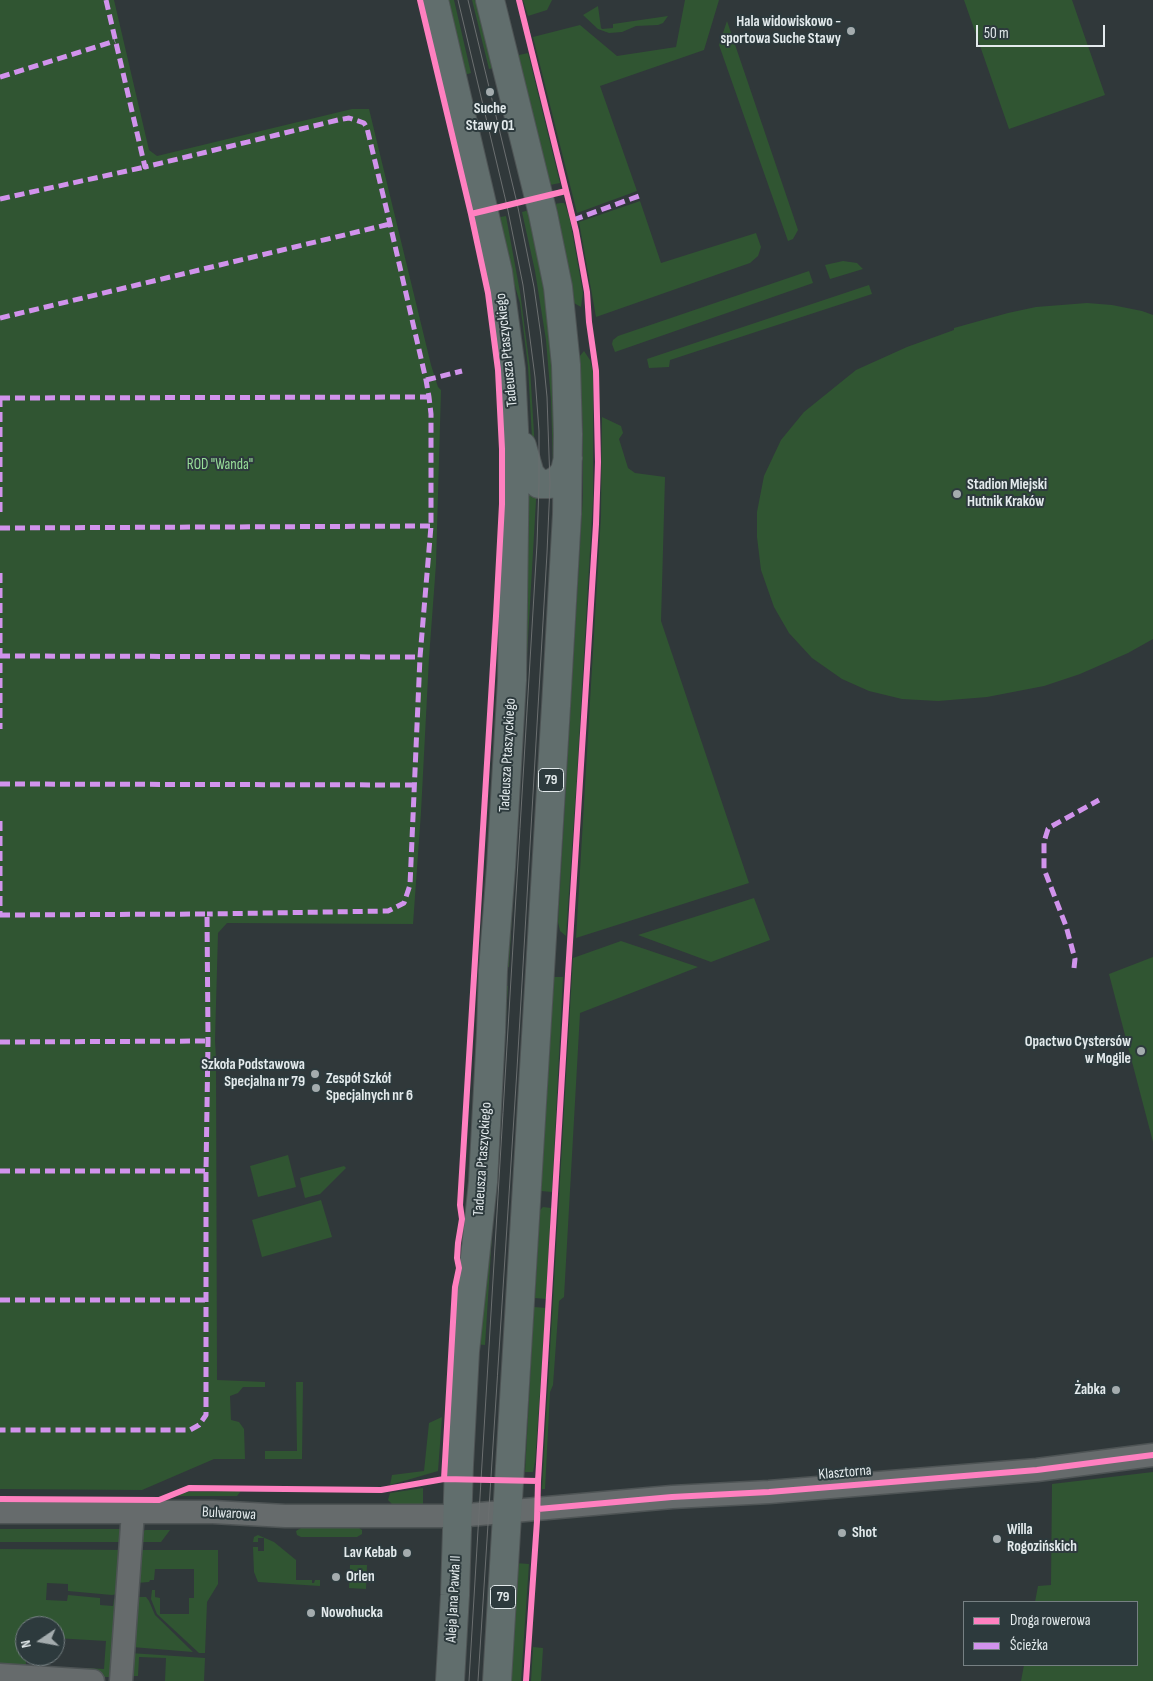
<!DOCTYPE html>
<meta charset="utf-8">
<style>
body{margin:0}
#map{position:relative;width:1153px;height:1681px;overflow:hidden;background:#30383a;font-family:"Sofia Sans Condensed",sans-serif}
canvas{display:block}
.legend{position:absolute;left:963px;top:1601px;width:175px;height:65px;box-sizing:border-box;background:#2d3a3d;border:1px solid #768083;margin:0;padding:6px 9px;list-style:none;font-size:15px;color:#e3eaec}
.legend li{display:flex;align-items:center;gap:10px;height:25px}
.legend b{width:25px;border:1px solid #768083}
.north{position:absolute;left:15px;top:1616px;width:50px;height:50px;box-sizing:border-box;background:#2d3a3d;border:1px solid #768083;border-radius:50%;rotate:258deg;font-size:14px;font-weight:700;line-height:20px;text-align:center;color:#e3eaec}
.north::after{content:'';display:block;margin:auto;width:18px;height:22px;background:#a4acae;clip-path:polygon(50% 0,100% 100%,50% 72%,0 100%)}
.scale{position:absolute;left:976px;top:25px;width:129px;height:22px;box-sizing:border-box;border:2px solid #e3eaec;border-top:0;padding-left:6px;font-size:15px;line-height:18px;white-space:nowrap;color:#e3eaec;-webkit-text-stroke:4px #2d3a3d;paint-order:stroke}
</style>
<div id="map">
<canvas width="1153" height="1681"></canvas>
<ul class="legend">
<li><b style="height:6px;background:#ff80c0"></b>Droga rowerowa</li>
<li><b style="height:6px;background:#d193ec"></b>Ścieżka</li>
</ul>
<div class="north">N</div>
<div class="scale">50 m</div>
</div>
<script>
const g = document.querySelector('canvas').getContext('2d');
g.lineJoin = 'round';
function paint(path, color) {
  g.fillStyle = color;
  g.fill(path, 'evenodd');
}
function toPath(rows) {
  const path = new Path2D();
  for (const r of rows) {
    path.moveTo(r[0], r[1]);
    for (let i = 2; i < r.length; i += 2) path.lineTo(r[i], r[i + 1]);
  }
  return path;
}
function trace(path, color, width, dash) {
  g.strokeStyle = color;
  g.lineWidth = width;
  g.lineCap = dash ? 'butt' : 'round';
  g.setLineDash(dash || []);
  g.stroke(path);
}
function write(font, color, halo, rows, align = 'center') {
  g.font = font + ' "Sofia Sans Condensed",sans-serif';
  g.lineWidth = 4;
  g.setLineDash([]);
  g.textBaseline = 'middle';
  g.strokeStyle = halo;
  g.fillStyle = color;
  for (const [text, x, y, turn = 0] of rows) {
    g.save();
    g.translate(x, y);
    g.rotate((+turn || 0) * Math.PI / 180);
    g.textAlign = isNaN(turn) ? turn : align;
    if (halo) g.strokeText(text, 0, 0);
    g.fillText(text, 0, 0);
    g.restore();
  }
}
paint(toPath([
 [0,0,114,0,149,150,157,156,352,109,369,109,431,365,438,387,441,390,436,564,429,658,421,812,413,924,227,923,218,933,215,1040,216,1059,217,1380,265,1382,265,1387,243,1387,238,1393,230,1396,231,1420,239,1422,244,1429,245,1459,214,1459,142,1490,0,1489],
 [443,0,454,0,471,73,461,76],
 [472,0,479,0,497,67,489,69],
 [523,0,552,0,547,10,528,16],
 [685,0,719,0,704,50,600,86,637,191,577,213,533,37,580,25,617,56,676,47],
 [964,0,1072,0,1105,95,1009,129],
 [598,6,601,28,602,29,613,28,613,24,668,16,663,23,658,25,636,26,622,32,609,33,598,29,583,15],
 [727,21,798,230,793,239,788,241,719,45],
 [528,53,560,183,550,185,518,57,519,55],
 [640,201,661,263,756,233,761,247,758,256,750,263,596,317,579,222],
 [560,203,564,203,566,207,570,220,583,293,581,307,574,303,555,204],
 [533,209,544,261,558,430,553,466,551,400,546,340,535,271,522,212],
 [506,216,520,292,530,368,536,466,533,456,528,366,520,303,495,218],
 [843,261,857,263,863,269,830,279,825,265],
 [809,271,813,283,615,352,612,344,613,340,618,336],
 [869,285,872,294,670,360,669,367,649,368,647,359],
 [1087,303,1112,305,1142,311,1153,315,1153,639,1128,653,1080,674,1044,686,987,697,938,701,902,699,869,691,842,679,812,658,789,633,774,607,761,570,757,537,757,512,764,476,781,440,804,412,856,370,907,347,954,330,954,328,1008,313,1036,307],
 [584,351,590,360,593,371,593,499,577,774,566,936,560,931,558,922,583,495,583,429,579,357],
 [602,417,621,426,623,433,619,439,628,468,635,473,665,477,661,621,749,883,576,938,601,516],
 [526,495,536,495,536,500,509,967,502,967],
 [754,898,770,940,711,962,638,935],
 [621,941,698,967,580,1013,564,1297,559,1301,553,1385,550,1392,545,1489,542,1489,573,958],
 [1153,957,1153,1142,1109,974],
 [554,977,563,977,552,1192,541,1191],
 [501,986,508,986,485,1345,475,1344],
 [288,1155,296,1187,258,1197,250,1166],
 [344,1166,346,1168,320,1194,305,1198,300,1178],
 [321,1200,332,1237,262,1257,252,1220],
 [543,1207,551,1208,546,1299,535,1298,540,1210],
 [534,1307,546,1308,535,1462,533,1472,525,1472],
 [296,1382,303,1382,302,1459,265,1459,265,1451,297,1451],
 [442,1417,438,1471,390,1485,392,1475,424,1471,429,1423],
 [1153,1472,1153,1681,1021,1681,1024,1665,1137,1665,1137,1602,1035,1602,1038,1586,1051,1585,1052,1484],
 [423,1488,423,1504,392,1504,388,1500,390,1493],
 [241,1491,237,1496,175,1496,188,1492],
 [301,1528,359,1528,362,1530,362,1534,357,1537,301,1537,297,1535,296,1531],
 [0,1529,120,1529,125,1534,125,1542,0,1542],
 [145,1530,170,1530,161,1542,138,1542,141,1533],
 [258,1535,274,1542,296,1560,296,1580,312,1580,312,1583,314,1583,315,1580,320,1580,320,1586,258,1582,254,1572,253,1547,258,1547,258,1551,264,1551,264,1538,258,1538,258,1542,253,1542,254,1537],
 [0,1549,126,1550,123,1593,112,1595,68,1591,68,1584,47,1583,46,1600,67,1601,68,1595,100,1598,100,1605,113,1606,114,1599,124,1597,112,1677,86,1677,86,1668,104,1669,106,1641,55,1638,55,1626,25,1626,26,1665,43,1666,42,1674,0,1671],
 [138,1550,218,1550,218,1584,207,1602,205,1653,199,1653,157,1614,151,1599,152,1590,155,1590,155,1597,160,1598,160,1614,189,1614,189,1598,194,1598,194,1569,155,1569,154,1580,150,1580,149,1582,136,1583],
 [515,1563,529,1564,521,1681,507,1681],
 [350,1565,367,1565,366,1589,349,1588],
 [135,1597,146,1597,149,1601,155,1615,193,1652,132,1647],
 [533,1647,543,1648,541,1681,531,1681],
 [130,1653,205,1658,204,1681,165,1681,166,1658,139,1657,138,1676,129,1676]
]), '#305532');
const minor = toPath([
 [0,1512,213,1512,285,1516,457,1516,672,1497,769,1492,1037,1470,1153,1455],
 [0,1675,93,1681],
 [121,1681,133,1512]
]);
const major = toPath([
 [434,0,498,272,511,369,515,449,512,680,501,867,493,970,491,1032,483,1182,465,1351,459,1465,455,1595,450,1681],
 [490,0,543,214,558,287,566,365,568,434,567,514,556,706,497,1681],
 [522,446,530,474,539,484,550,484,560,478,565,471,568,458]
]);
trace(minor, '#4e5455', 25);
trace(major, '#4e5455', 30);
trace(minor, '#666b6c', 22);
trace(major, '#616e6d', 28);
trace(toPath([
 [458,0,507,206,523,285,535,377,539,431,539,484,537,544,469,1681],
 [468,0,517,203,534,287,541,336,547,397,550,484,547,553,517,1069,478,1681]
]), '#6b6f70', 1);
trace(toPath([
 [106,0,145,167,338,120,349,118,364,123,367,128,390,224,426,380,429,397,431,414,431,526,420,657,410,885,404,903,388,911,207,914],
 [0,77,115,41],
 [0,199,145,167],
 [573,220,639,196],
 [0,318,390,224],
 [426,380,462,371],
 [0,398,429,397],
 [0,512,0,398],
 [0,528,431,526],
 [0,573,0,729],
 [0,656,420,657],
 [0,784,414,785],
 [0,821,0,915],
 [0,915,207,914,208,1041,206,1171,206,1415,199,1425,190,1430,0,1430],
 [1074,968,1075,959,1066,926,1044,869,1044,842,1048,829,1052,826,1099,800],
 [0,1042,208,1041],
 [0,1171,206,1171],
 [0,1300,206,1300]
]), '#d193ec', 5, [10, 5]);
trace(toPath([
 [420,0,471,214,488,293,498,370,502,449,502,504,496,616,460,1205,462,1219,458,1243,457,1258,459,1268,455,1287,444,1479],
 [519,0,576,231,587,292,589,322,596,371,598,462,596,524,568,974,538,1481,537,1521,526,1681],
 [471,214,566,191],
 [0,1499,159,1500,189,1488,381,1490,444,1479,538,1481],
 [538,1509,672,1497,769,1492,1037,1470,1153,1455]
]), '#ff80c0', 6);
for (const [x, y, r, color] of [
 [851,31,5,"#a4acae"],
 [490,92,5,"#a4acae"],
 [957,494,5,"#a4acae"],
 [1141,1051,5,"#a4acae"],
 [315,1074,5,"#a4acae"],
 [316,1088,5,"#a4acae"],
 [1116,1390,5,"#a4acae"],
 [842,1533,5,"#a4acae"],
 [997,1539,5,"#a4acae"],
 [407,1553,5,"#a4acae"],
 [336,1577,5,"#a4acae"],
 [311,1613,5,"#a4acae"]
]) {
  const dot = new Path2D();
  dot.arc(x, y, r, 0, 2 * Math.PI);
  g.fillStyle = color;
  g.fill(dot);
  trace(dot, '#2d3a3d', 2);
}
for (const [x, y, w] of [
 [551,780,25],
 [503,1597,25]
]) {
  const box = new Path2D();
  box.roundRect(x - w / 2, y - 11.5, w, 23, 4);
  g.fillStyle = '#2d3a3d';
  g.fill(box);
  trace(box, '#e3eaec', 1);
}
write('bold 14px', '#e3eaec', null, [
 ["79",551,780],
 ["79",503,1597]
]);
write('bold 15px', '#e3eaec', '#2d3a3d', [
 ["Hala widowiskowo -",841,22,"right"],
 ["sportowa Suche Stawy",841,39,"right"],
 ["Suche",490,109,"center"],
 ["Stawy 01",490,126,"center"],
 ["Stadion Miejski",967,485],
 ["Hutnik Kraków",967,502],
 ["Opactwo Cystersów",1131,1042,"right"],
 ["w Mogile",1131,1059,"right"],
 ["Szkoła Podstawowa",305,1065,"right"],
 ["Specjalna nr 79",305,1082,"right"],
 ["Zespół Szkół",326,1079],
 ["Specjalnych nr 6",326,1096],
 ["Żabka",1106,1390,"right"],
 ["Willa",1007,1530],
 ["Rogozińskich",1007,1547],
 ["Shot",852,1533],
 ["Lav Kebab",397,1553,"right"],
 ["Orlen",346,1577],
 ["Nowohucka",321,1613]
], 'left');
write('15px', '#e3eaec', '#2d3a3d', [
 ["Tadeusza Ptaszyckiego",507,350,-96],
 ["Tadeusza Ptaszyckiego",508,755,-87],
 ["Tadeusza Ptaszyckiego",483,1159,-86],
 ["Klasztorna",845,1473,-5],
 ["Bulwarowa",229,1514,3],
 ["Aleja Jana Pawła II",454,1599,-87]
]);
write('15px', '#98de99', '#2d3a3d', [
 ["ROD \"Wanda\"",220,465]
]);
</script>
